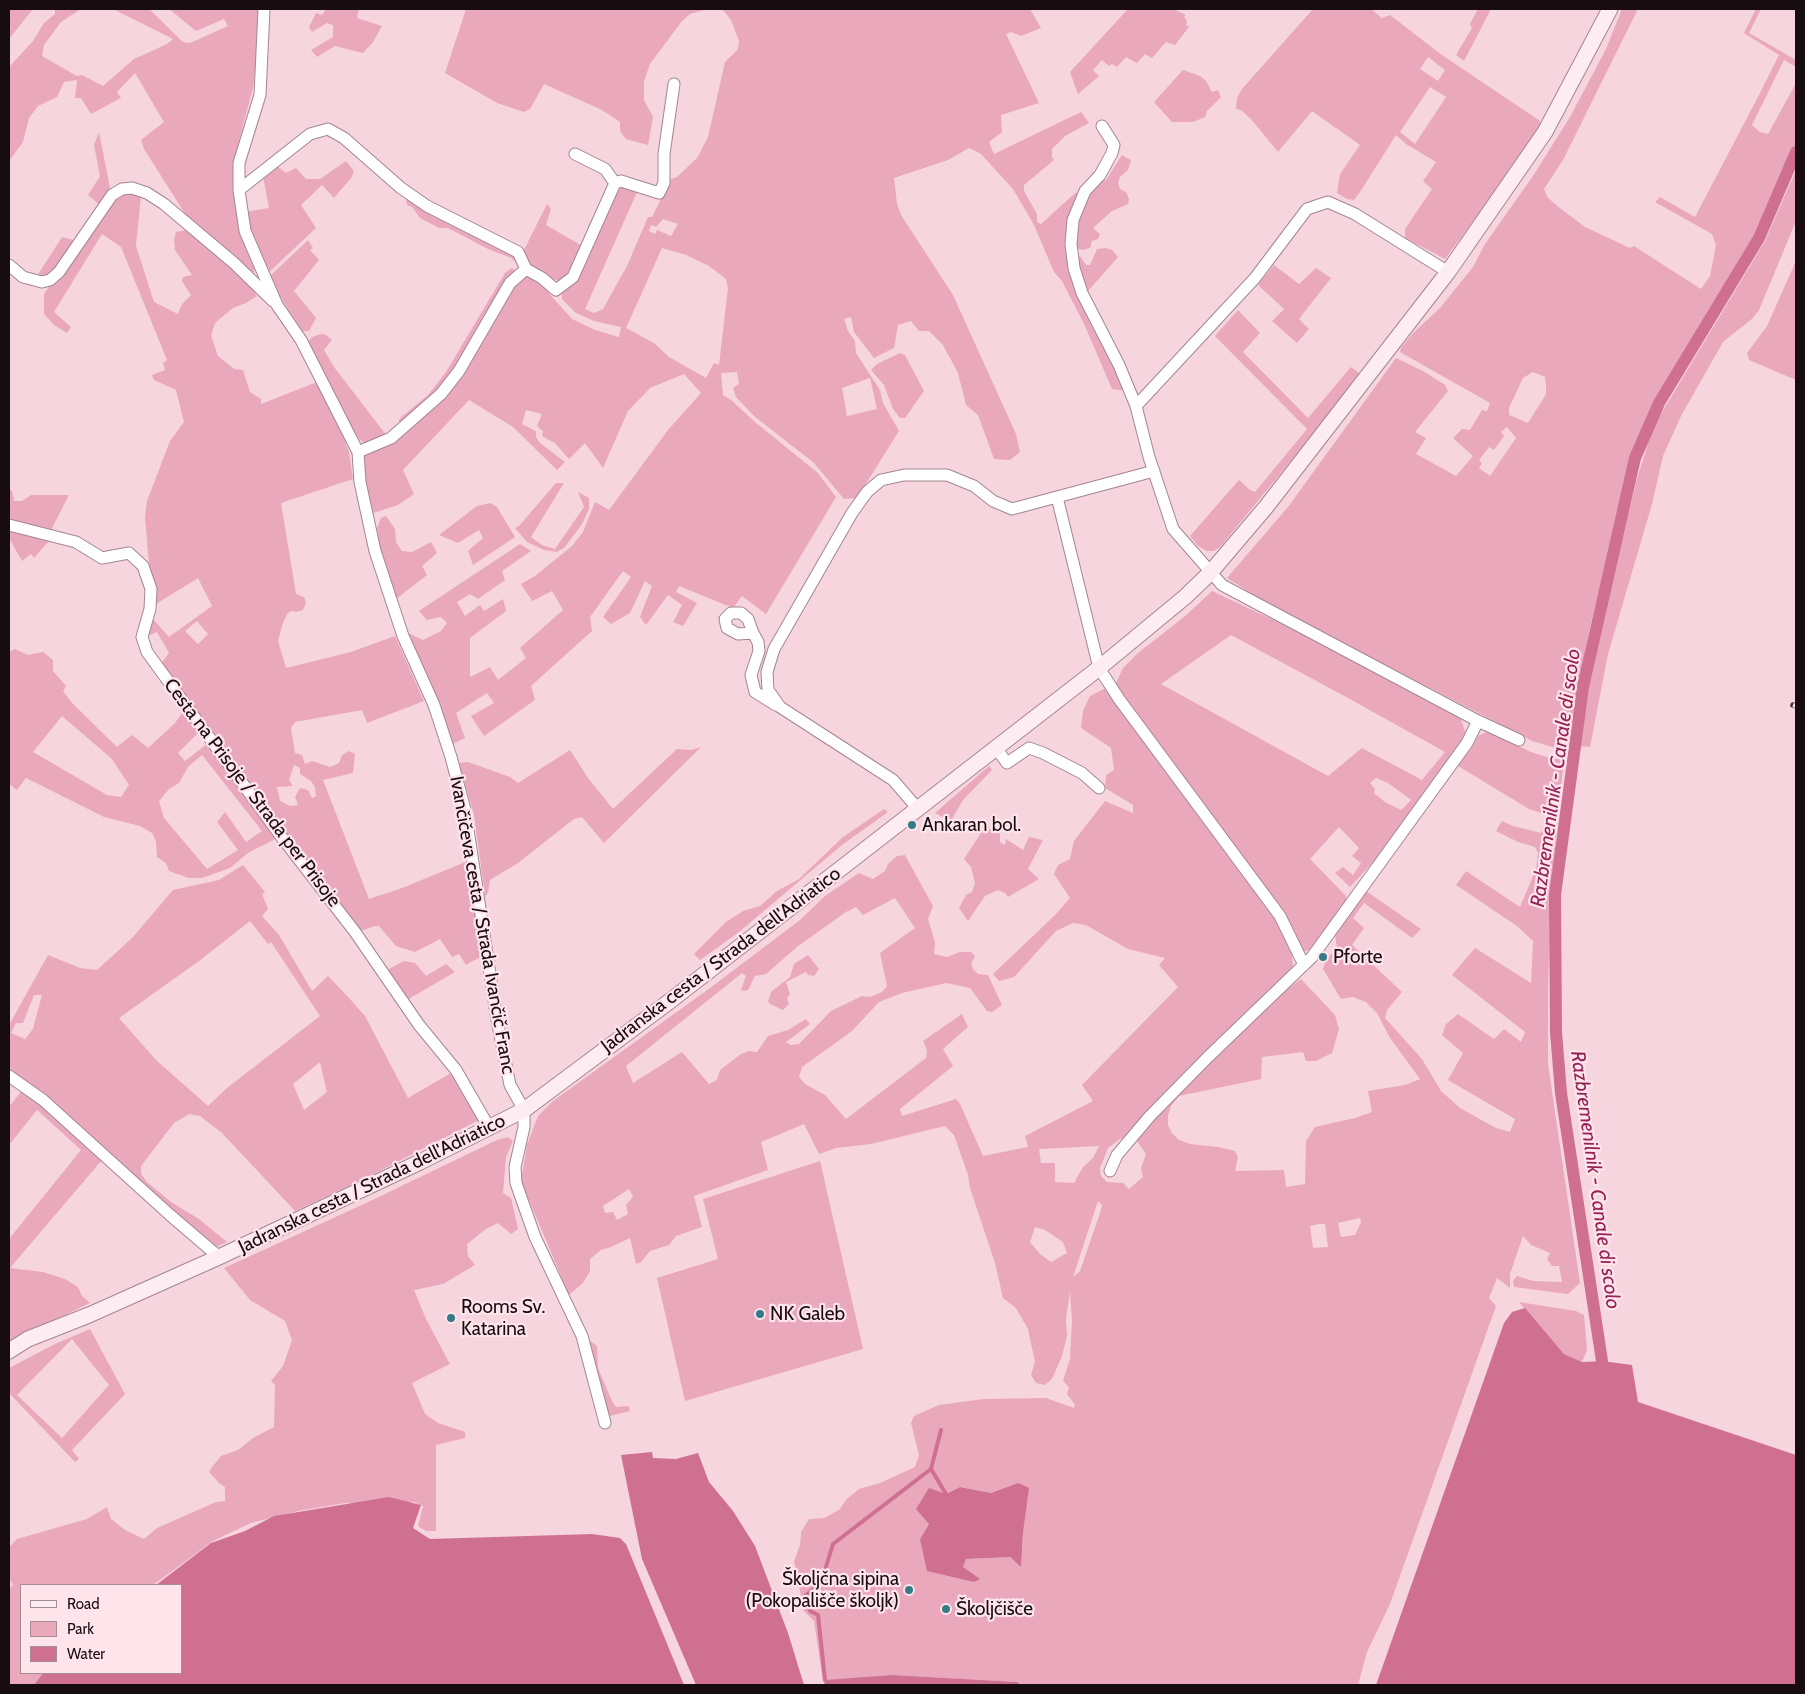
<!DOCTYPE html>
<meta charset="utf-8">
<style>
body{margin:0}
#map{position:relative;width:1805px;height:1694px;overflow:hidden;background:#f6d5de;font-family:Cabin,sans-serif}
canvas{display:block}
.frame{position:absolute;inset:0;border:10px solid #170d10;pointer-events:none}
.legend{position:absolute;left:20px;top:1584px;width:162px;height:90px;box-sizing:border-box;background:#ffe4ec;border:1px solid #a28e94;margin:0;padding:6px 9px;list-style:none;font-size:15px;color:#170d10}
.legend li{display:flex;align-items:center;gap:10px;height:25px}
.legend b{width:25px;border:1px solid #a28e94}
</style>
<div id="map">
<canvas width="1805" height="1694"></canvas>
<div class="frame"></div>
<ul class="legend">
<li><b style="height:6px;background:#fdecf1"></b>Road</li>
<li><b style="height:14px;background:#eaa8bc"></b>Park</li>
<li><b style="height:14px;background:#cf7091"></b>Water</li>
</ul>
</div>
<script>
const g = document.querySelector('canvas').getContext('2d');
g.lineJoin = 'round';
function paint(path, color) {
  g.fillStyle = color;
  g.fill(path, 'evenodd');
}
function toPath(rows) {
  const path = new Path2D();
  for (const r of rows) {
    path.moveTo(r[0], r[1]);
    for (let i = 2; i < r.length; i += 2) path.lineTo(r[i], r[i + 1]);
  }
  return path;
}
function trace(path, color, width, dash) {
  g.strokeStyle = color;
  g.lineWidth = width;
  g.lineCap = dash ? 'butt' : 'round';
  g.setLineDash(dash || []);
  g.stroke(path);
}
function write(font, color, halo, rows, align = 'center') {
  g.font = font + ' Cabin,sans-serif';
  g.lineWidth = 4.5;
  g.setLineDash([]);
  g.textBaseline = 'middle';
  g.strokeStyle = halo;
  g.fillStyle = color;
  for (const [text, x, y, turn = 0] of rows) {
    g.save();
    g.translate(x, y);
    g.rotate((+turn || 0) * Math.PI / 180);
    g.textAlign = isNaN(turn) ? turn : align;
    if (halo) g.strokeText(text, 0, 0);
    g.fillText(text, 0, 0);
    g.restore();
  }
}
paint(toPath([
 [9,9,33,9,9,39],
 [55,9,81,9,61,22,44,45,42,56,77,76,82,75,103,86,134,59,167,44,173,39,113,9,149,9,183,42,190,43,228,26,224,19,196,31,169,9,258,9,259,34,253,88,236,152,233,179,239,226,252,260,255,270,253,273,189,220,144,149,141,140,164,122,135,73,117,92,121,98,91,114,81,98,75,98,77,80,64,82,57,97,38,106,29,118,23,142,9,161,9,67,33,41,44,23,55,14],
 [326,9,359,9,357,18,382,26,373,42,363,53,335,46,317,57,311,50,333,37,333,25,327,23,312,32,309,27,316,13,322,15],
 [466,9,708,9,690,14,682,21,650,64,644,81,644,100,653,117,648,145,626,139,620,131,620,122,602,110,544,84,530,109,524,112,497,103,445,73],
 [718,9,1030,9,1041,28,1021,36,1011,32,1006,34,1039,103,1001,115,1002,132,989,142,994,154,1081,112,1089,123,1065,136,1052,149,1052,157,1054,160,1024,185,1024,191,1037,214,1037,222,1041,224,1074,194,1082,191,1069,260,1072,281,1089,318,1128,391,1112,389,1085,326,1062,281,1054,272,1034,225,1013,189,981,154,969,148,948,160,894,178,897,204,901,215,953,295,1016,434,1020,452,1010,460,994,459,978,415,966,405,958,373,943,345,929,331,919,331,911,321,898,325,894,348,874,358,854,332,851,317,844,319,848,331,855,341,856,353,880,390,883,403,899,431,857,498,844,499,814,463,754,416,736,397,733,388,739,384,737,372,721,373,723,395,731,400,755,422,818,473,836,497,766,614,742,596,733,608,679,586,676,592,697,603,683,626,673,622,682,605,668,595,646,625,640,617,652,586,645,581,630,613,611,624,603,617,631,577,623,571,590,617,592,631,531,686,535,700,484,736,471,716,494,703,487,693,456,713,465,738,453,744,439,703,408,633,423,640,441,631,447,623,441,617,427,620,419,611,520,544,531,551,502,571,505,580,478,599,470,594,457,602,465,616,480,605,484,611,503,599,506,611,470,638,470,677,490,667,498,680,526,658,520,648,563,610,552,591,532,601,521,584,535,576,572,546,583,532,595,502,609,510,668,430,701,393,684,374,650,388,628,411,603,468,585,443,569,459,555,443,542,436,543,431,537,426,542,414,526,410,522,424,536,431,536,437,540,443,565,462,557,470,513,427,469,400,403,470,414,494,398,505,373,513,368,505,365,481,364,457,435,403,516,282,523,276,538,281,572,319,595,330,619,337,621,327,594,321,576,313,562,299,562,293,576,283,618,184,638,190,585,309,594,313,603,309,627,266,648,217,652,217,671,179,677,177,697,158,708,137,725,62,738,49,739,41,731,20,724,11],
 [663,219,678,224,671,236,657,230,655,234,649,231,651,225,656,227],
 [662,248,686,255,709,266,726,279,728,288,719,365,714,363,706,378,669,357,654,343,626,328],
 [870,378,877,409,847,416,842,388],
 [1128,9,1173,9,1186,15,1184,17,1187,21,1186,25,1189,27,1175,45,1166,42,1152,58,1145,54,1137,63,1126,57,1117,67,1112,64,1109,66,1102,60,1093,70,1099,76,1078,94,1070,72],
 [1313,9,1371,9,1382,18,1390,15,1442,55,1540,121,1540,127,1510,172,1445,259,1405,238,1405,229,1432,189,1423,181,1436,162,1406,144,1396,135,1360,192,1354,200,1347,199,1337,193,1340,174,1360,145,1312,111,1278,152,1251,119,1241,110,1236,109,1237,98,1242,89],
 [1428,57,1445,70,1438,81,1420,69],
 [1430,87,1446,97,1415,144,1400,132],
 [1478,9,1491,9,1464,61,1456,55,1472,28,1470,24],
 [1622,9,1638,9,1563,160,1544,189,1548,198,1560,208,1585,227,1630,248,1634,246,1701,289,1710,276,1716,245,1712,234,1655,202,1660,197,1695,217,1760,93,1779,55,1744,33,1756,9,1761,9,1749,33,1796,60,1796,67,1784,60,1752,125,1760,132,1768,134,1796,83,1796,144,1755,239,1678,362,1654,401,1638,438,1590,627,1567,748,1556,748,1532,741,1488,718,1268,604,1227,578,1288,507,1396,358,1423,371,1445,385,1448,391,1415,432,1426,438,1416,454,1456,476,1473,456,1453,438,1462,429,1470,430,1482,410,1487,411,1490,403,1400,352,1401,348,1413,333,1440,308,1473,267,1485,244,1533,176,1570,117,1606,49],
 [1533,372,1545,377,1546,386,1546,394,1528,423,1509,415,1509,408,1523,378],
 [1507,427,1516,438,1490,476,1479,468,1482,463,1479,460,1489,447,1494,450,1504,436,1501,432],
 [1183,70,1200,76,1206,81,1212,92,1218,90,1221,97,1207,111,1205,117,1193,122,1172,122,1154,102],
 [99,132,110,188,101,206,88,195,100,176,94,145],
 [1122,155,1131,160,1128,170,1120,177,1118,183,1120,189,1126,192,1129,199,1128,204,1112,211,1093,228,1100,234,1098,239,1092,241,1090,248,1082,250,1074,247,1080,209,1097,181,1106,180],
 [346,161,354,171,351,178,334,198,322,185,301,205,316,228,266,275,250,233,245,212,269,208,263,176,277,166,286,173,296,168,306,179,320,179],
 [1796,170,1796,221,1759,310,1753,318,1723,342,1681,416,1663,456,1652,504,1608,654,1590,747,1580,746,1588,687,1603,620,1637,479,1653,427,1765,241],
 [130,193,141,196,136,246,154,302,178,314,182,304,191,295,182,281,183,277,192,275,175,250,174,240,176,232,186,230,243,276,257,296,246,303,233,308,215,323,211,336,218,356,234,369,243,370,250,392,261,399,261,404,317,382,337,420,349,452,353,479,281,503,296,594,304,597,306,603,303,610,296,612,291,611,287,614,283,623,278,641,286,668,351,652,395,636,424,701,367,723,362,710,295,722,291,728,295,753,302,755,305,764,312,761,330,767,339,763,342,755,349,751,355,754,353,773,323,780,369,899,402,888,468,861,482,956,466,965,459,954,452,957,440,939,415,952,396,946,379,926,375,926,361,931,159,666,169,653,157,632,148,636,152,618,169,637,212,606,198,578,156,604,150,575,145,517,147,501,170,441,184,422,176,390,154,380,152,375,165,370,163,363,167,360,121,247,102,234,54,312,71,327,67,333,54,325,44,314,44,294,51,284,110,202,120,195],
 [197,621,208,634,198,644,185,631],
 [294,765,300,768,300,774,311,781,315,787,316,796,312,798,308,790,300,788,295,797,298,805,290,806,280,801,277,787,293,786,289,780],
 [406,197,513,253,517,259,517,263,511,258,488,249,448,228,439,228,420,218,412,207,407,205],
 [547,204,551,209,546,225,584,247,570,275,559,281,549,278,529,264,523,252],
 [62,237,77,241,58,269,47,275,37,276],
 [308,240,313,248,310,250,319,260,294,291,316,318,309,331,303,331,270,282,271,275],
 [1106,248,1112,250,1118,257,1088,291,1081,283,1075,256,1081,257,1086,265,1090,265,1097,249],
 [1796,261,1796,380,1749,360,1747,353,1767,326],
 [1274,265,1299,284,1316,268,1331,278,1299,319,1309,329,1297,343,1272,321,1284,309,1258,285],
 [512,268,515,271,506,279,452,376,399,427,399,419,428,395,446,372,505,273],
 [1238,310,1260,333,1243,352,1308,418,1351,367,1359,373,1321,424,1221,546,1214,551,1207,551,1198,546,1190,536,1239,480,1250,490,1255,492,1307,429,1215,336],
 [321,334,326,335,332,340,324,350,334,367,387,436,366,445,356,436,307,343,312,337],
 [900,353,905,355,924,391,905,418,900,418,893,409,884,385,871,370,877,364],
 [556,483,564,483,531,537,542,545,555,549,584,507,578,492,589,498,589,509,582,524,565,547,557,552,544,550,527,542,515,528,519,526],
 [9,488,12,491,14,501,22,501,31,495,69,495,50,532,9,522],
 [490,503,497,507,515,537,473,565,468,551,483,538,479,530,458,543,439,535,477,506],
 [386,516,395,529,396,542,402,551,412,552,431,542,437,553,422,566,427,575,396,599,380,547,377,528,381,518],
 [9,529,40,539,49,541,34,558,31,554,22,561,9,538],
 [1212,591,1301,633,1428,701,1461,719,1465,731,1464,740,1386,848,1350,887,1335,873,1343,867,1353,875,1361,863,1352,856,1359,848,1339,827,1310,859,1346,896,1346,902,1315,945,1307,951,1292,953,1293,968,1267,1005,1301,979,1335,1015,1339,1029,1332,1053,1316,1061,1306,1061,1303,1052,1262,1057,1261,1079,1179,1096,1171,1106,1168,1116,1168,1125,1172,1133,1179,1140,1190,1144,1218,1147,1235,1151,1238,1157,1235,1171,1284,1170,1286,1187,1305,1184,1306,1141,1315,1127,1355,1118,1372,1112,1368,1091,1405,1085,1420,1079,1390,1038,1377,1013,1366,1002,1353,997,1341,999,1323,969,1327,958,1337,948,1335,935,1366,891,1421,929,1412,938,1364,903,1353,918,1364,928,1352,945,1402,992,1387,1010,1385,1018,1422,1059,1441,1091,1460,1108,1496,1128,1510,1132,1515,1119,1448,1080,1463,1053,1442,1035,1446,1024,1458,1014,1494,1039,1504,1029,1521,1042,1525,1032,1452,975,1475,948,1531,983,1533,941,1517,926,1456,885,1466,871,1520,907,1536,869,1538,853,1535,847,1518,842,1496,831,1502,821,1513,826,1541,833,1547,815,1529,809,1458,766,1473,746,1478,736,1489,731,1531,752,1553,759,1564,759,1552,876,1548,984,1548,1064,1580,1283,1568,1294,1514,1287,1513,1281,1517,1276,1533,1281,1562,1282,1559,1266,1552,1266,1547,1259,1550,1253,1531,1245,1523,1236,1510,1274,1510,1288,1497,1278,1489,1298,1496,1306,1390,1604,1367,1652,1358,1685,1021,1685,1016,1682,892,1675,823,1681,814,1621,804,1611,794,1561,800,1545,801,1532,809,1519,824,1518,839,1510,847,1499,859,1489,880,1483,915,1467,919,1455,911,1423,914,1416,939,1405,984,1399,1046,1398,1074,1408,1075,1405,1067,1394,1069,1388,1063,1380,1070,1359,1072,1321,1070,1292,1066,1319,1067,1336,1062,1356,1052,1379,1045,1385,1036,1383,1031,1375,1035,1362,1028,1329,1016,1308,1003,1298,995,1263,970,1188,968,1175,954,1135,945,1126,871,1144,836,1148,819,1154,804,1124,761,1142,768,1170,694,1196,702,1227,676,1236,669,1245,650,1251,641,1262,636,1264,630,1238,611,1247,601,1250,590,1259,590,1271,583,1283,569,1295,521,1181,527,1145,538,1116,553,1101,710,988,800,920,825,896,859,873,873,879,885,871,888,864,897,856,905,855,933,906,928,919,935,942,934,954,947,957,960,952,971,952,975,956,971,964,973,969,978,974,988,975,1002,1005,992,1012,987,1011,970,988,946,983,902,993,879,1002,852,1031,802,1067,799,1077,805,1084,825,1095,846,1119,926,1058,927,1050,923,1041,962,1014,968,1027,943,1049,953,1066,900,1109,902,1116,956,1099,960,1104,983,1156,1028,1147,1025,1136,1093,1101,1082,1085,1178,987,1159,965,1165,958,1128,949,1086,925,1073,923,1056,931,1014,977,999,981,993,974,1055,915,1070,898,1054,874,1058,865,1070,859,1074,841,1105,801,1133,813,1133,805,1105,788,1106,775,1114,770,1111,748,1081,728,1083,711,1090,696,1116,683,1123,668,1138,653,1184,617],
 [1231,635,1348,698,1445,752,1422,780,1362,748,1328,776,1161,684],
 [1376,778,1388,783,1411,800,1401,810,1385,802,1374,793,1375,789,1370,783],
 [895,898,915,928,880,953,887,986,882,992,870,997,862,996,831,1011,799,1044,791,1045,786,1042,810,1024,806,1019,788,1030,768,1036,757,1052,749,1051,741,1054,720,1070,717,1080,709,1084,682,1052,633,1083,626,1066,742,973,746,976,741,990,744,991,748,990,755,976,766,974,798,946,846,912,856,907,863,915],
 [1134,1137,1146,1154,1141,1168,1143,1177,1129,1189,1123,1183,1107,1182,1101,1176,1100,1168,1108,1148,1120,1139],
 [1099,1146,1093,1158,1083,1167,1074,1183,1055,1182,1055,1163,1041,1163,1039,1149],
 [629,1189,633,1197,626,1205,628,1214,617,1220,613,1212,605,1213,603,1206],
 [1098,1201,1102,1205,1100,1213,1080,1271,1073,1277],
 [1360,1218,1361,1222,1355,1235,1341,1237,1338,1223],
 [1319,1224,1325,1224,1328,1247,1313,1248,1310,1226],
 [1035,1227,1045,1230,1063,1242,1067,1253,1051,1262,1040,1254,1030,1242],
 [1018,1483,1023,1532,1021,1567,1010,1557,966,1559,963,1566,920,1539,946,1494,960,1487,991,1493],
 [15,649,28,655,43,652,53,660,53,671,66,686,63,691,73,704,117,747,132,735,148,748,175,723,184,710,199,732,178,753,185,761,208,743,272,830,275,839,248,853,230,868,202,878,189,878,169,871,166,863,157,857,156,841,152,833,140,826,104,817,26,778,17,790,9,784,9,652],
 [62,716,112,759,129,785,121,797,107,795,33,752],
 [202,755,262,831,246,842,225,812,217,822,238,850,207,869,164,818,159,801,169,789,179,783,188,767],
 [701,747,604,843,582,817,574,819,518,863,490,880,488,893,485,896,474,815,459,763,468,762,510,777,518,783,570,750,588,778,613,809,677,749,691,750],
 [989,766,992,770,963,800,951,821,935,813],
 [884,809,888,812,842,845,739,932,700,960,694,954,726,922,743,911,760,906,777,891,799,879,843,837],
 [985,827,1000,833,1000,842,1005,845,1006,839,1023,850,1029,837,1043,840,1028,869,1039,879,1008,897,1005,893,998,890,985,896,968,921,959,908,966,895,972,892,975,883,971,867,964,859],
 [243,865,265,892,262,894,268,909,262,916,279,935,312,991,328,976,349,998,365,1016,408,1098,451,1073,479,1120,360,1181,295,1211,222,1133,200,1116,189,1114,174,1123,141,1166,141,1174,147,1182,171,1202,199,1219,227,1242,216,1247,194,1231,28,1082,9,1070,9,1025,48,955,80,968,97,970,133,937,173,890,219,880],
 [250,921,268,944,271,942,320,1016,227,1088,208,1106,156,1060,119,1018,199,961],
 [34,995,42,995,33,1029,25,1039,11,1033,16,1023,23,1023],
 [320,1062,327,1092,304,1110,293,1084],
 [808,955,819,969,814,976,808,975,806,972,786,982,790,994,787,998,789,1004,783,1010,770,1004,768,1001,771,992,790,977,794,964],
 [404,961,415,963,426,976,446,964,455,972,407,1000,387,970],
 [23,1089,102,1160,10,1268,43,1272,65,1279,78,1287,82,1296,90,1303,9,1342,9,1239,81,1150,37,1110,9,1145,9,1107],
 [508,1137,513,1141,506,1157,503,1193,511,1198,518,1229,511,1234,498,1223,486,1229,467,1244,468,1256,475,1265,443,1284,414,1290,426,1319,450,1364,412,1383,425,1414,438,1423,465,1432,465,1438,436,1445,436,1531,426,1531,418,1526,423,1506,414,1502,345,1503,298,1511,251,1523,213,1541,153,1585,21,1585,21,1673,43,1673,34,1685,9,1685,9,1588,13,1585,9,1578,9,1547,17,1539,87,1519,107,1507,111,1519,125,1530,144,1539,157,1528,216,1502,225,1501,225,1487,219,1483,209,1472,213,1466,221,1456,238,1450,253,1438,274,1427,275,1385,271,1381,283,1366,292,1340,285,1321,250,1300,224,1268,364,1204,497,1140],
 [820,1161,863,1349,685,1401,657,1278,718,1259,703,1199],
 [1519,1302,1576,1311,1584,1315,1587,1350,1582,1362,1564,1354],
 [90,1329,125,1394,72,1450,79,1459,75,1462,9,1393,9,1368,55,1344],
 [72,1339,109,1385,62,1438,17,1395],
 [588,1339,597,1346,598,1368,612,1401,616,1407,629,1406,630,1411,606,1417]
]), '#eaa8bc');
paint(toPath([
 [1525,1308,1564,1354,1582,1362,1602,1361,1632,1365,1638,1402,1796,1455,1796,1685,1376,1685,1504,1323,1512,1312],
 [652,1452,653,1458,676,1459,698,1453,709,1482,733,1511,755,1546,788,1633,804,1685,696,1685,642,1559,621,1455],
 [1018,1483,1029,1488,1023,1532,1021,1567,1010,1557,966,1559,963,1567,980,1579,974,1582,927,1571,920,1539,929,1524,916,1509,929,1488,946,1494,960,1487,991,1493],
 [389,1497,421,1505,413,1528,430,1539,592,1534,620,1538,626,1544,684,1685,34,1685,43,1673,181,1673,181,1585,156,1585,211,1543,245,1531,274,1516],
 [892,1675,1017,1682,1021,1685,824,1685,825,1680]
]), '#cf7091');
trace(toPath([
 [931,1469,946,1494],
 [825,1680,818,1615,810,1611,806,1595,821,1583,833,1544,931,1469,941,1430]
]), '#cf7091', 4);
trace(toPath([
 [1602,1361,1561,1093,1556,1032,1555,895,1583,687,1635,458,1659,403,1759,238,1796,152]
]), '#cf7091', 12);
const street = toPath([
 [264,9,260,95,239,163,239,190,245,231,277,305,301,340,358,452,360,482,375,551,403,636,434,705,451,757,465,810,497,1020,510,1085,524,1110,524,1127,515,1167,516,1183,535,1237,582,1336,605,1423],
 [1102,126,1114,145,1112,153,1100,175,1085,191,1073,220,1071,244,1074,268,1082,293,1119,365,1136,406,1149,457,1173,529,1222,585,1478,721,1519,740],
 [575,154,605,169,615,183],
 [239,190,310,134,328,129,344,138,401,188,427,206,518,252,526,269],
 [9,265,23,277,42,282,50,280,59,272,112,195,122,189,132,188,147,193,164,204,234,263,273,301],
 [1136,406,1255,278,1307,209,1328,202,1355,214,1448,272],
 [358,452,391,438,441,394,459,371,510,283,526,269,542,278,556,290,573,277,615,183,621,181,659,193,664,183,664,154,674,84],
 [1057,497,1099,668,1119,699,1280,916,1304,965],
 [9,525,76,542,102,558,129,553,143,566,151,589,150,609,142,637,147,652,283,839,355,932,419,1025,456,1070,490,1129],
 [753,633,748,619,741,613,731,613,725,619,727,628,738,634,753,633,758,642,759,651,751,675,755,692,776,705],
 [996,748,1007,763,1029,748,1043,753,1082,773,1099,788],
 [918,809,893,780,780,707,768,690,767,672,774,649,852,513,867,492,881,480,904,475,947,475,974,486,993,501,1012,509,1154,471],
 [9,1076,43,1100,170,1215,219,1257],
 [1110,1171,1117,1155,1150,1116,1208,1057,1312,957,1467,743,1478,721]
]);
const secondary = toPath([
 [9,1351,28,1339,89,1315,219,1257,420,1162,524,1110,670,1001,996,748,1099,668,1185,597,1210,573,1266,507,1448,272,1545,132,1610,9]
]);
trace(street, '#a4868f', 13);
trace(secondary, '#a4868f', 17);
trace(street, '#fff', 11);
trace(secondary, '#fdecf1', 15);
const rail = toPath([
 [1793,705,1796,706]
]);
trace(rail, '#413237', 5.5);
trace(rail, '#ffe4ec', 4, [11]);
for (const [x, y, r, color] of [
 [912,825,5,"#347b86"],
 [1323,957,5,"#347b86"],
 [760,1314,5,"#347b86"],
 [451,1318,5,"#347b86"],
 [909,1590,5,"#347b86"],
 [946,1609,5,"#347b86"]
]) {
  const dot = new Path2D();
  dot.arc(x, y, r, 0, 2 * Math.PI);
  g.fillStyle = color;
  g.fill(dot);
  trace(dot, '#ffe4ec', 2);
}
write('19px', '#170d10', '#ffe4ec', [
 ["Cesta na Prisoje / Strada per Prisoje",252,793,53],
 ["Ivančičeva cesta / Strada Ivančič Franc",482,925,80],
 ["Jadranska cesta / Strada dell'Adriatico",721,960,-37],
 ["Jadranska cesta / Strada dell'Adriatico",372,1184,-26]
]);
write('19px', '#170d10', '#ffe4ec', [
 ["Ankaran bol.",922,825],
 ["Pforte",1333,957],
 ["Rooms Sv.",461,1307],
 ["Katarina",461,1329],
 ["NK Galeb",770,1314],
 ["Školjčna sipina",899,1579,"right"],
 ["(Pokopališče školjk)",899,1601,"right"],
 ["Školjčišče",956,1609]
], 'left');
write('italic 20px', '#942254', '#ffe4ec', [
 ["Razbremenilnik - Canale di scolo",1556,778,-82],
 ["Razbremenilnik - Canale di scolo",1595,1180,82]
]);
</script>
